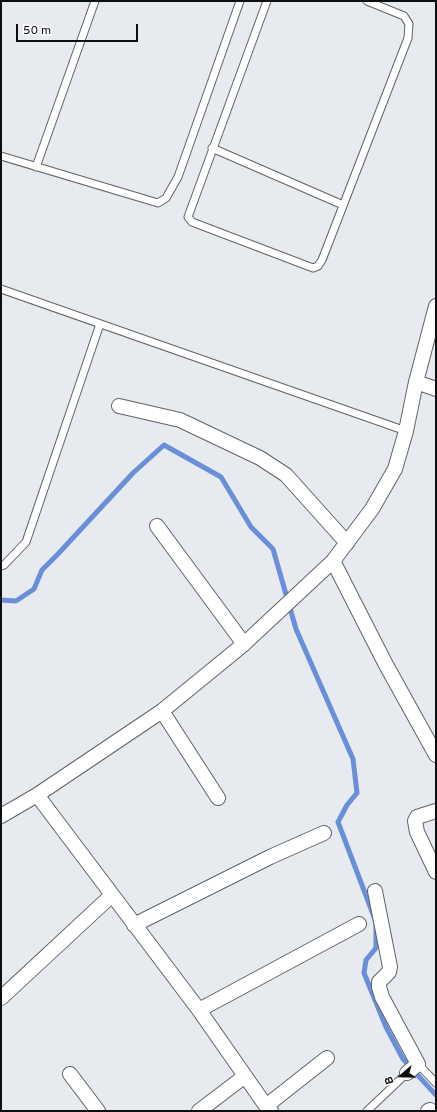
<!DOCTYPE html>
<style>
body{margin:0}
#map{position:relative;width:437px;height:1112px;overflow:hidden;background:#e7eaef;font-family:Overpass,sans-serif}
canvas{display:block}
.frame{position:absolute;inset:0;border:2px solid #0d0e10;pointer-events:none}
.north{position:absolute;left:381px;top:1056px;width:40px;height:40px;-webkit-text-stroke:3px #fff;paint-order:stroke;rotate:250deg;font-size:11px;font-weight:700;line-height:16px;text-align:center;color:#0d0e10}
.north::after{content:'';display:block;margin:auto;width:14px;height:18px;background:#0d0e10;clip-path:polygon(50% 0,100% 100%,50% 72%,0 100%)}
.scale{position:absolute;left:16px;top:24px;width:122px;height:18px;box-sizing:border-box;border:2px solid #0d0e10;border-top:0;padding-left:5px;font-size:12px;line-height:14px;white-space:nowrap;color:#0d0e10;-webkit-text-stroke:3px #fff;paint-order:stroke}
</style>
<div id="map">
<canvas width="437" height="1112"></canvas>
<div class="frame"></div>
<div class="north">B</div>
<div class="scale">50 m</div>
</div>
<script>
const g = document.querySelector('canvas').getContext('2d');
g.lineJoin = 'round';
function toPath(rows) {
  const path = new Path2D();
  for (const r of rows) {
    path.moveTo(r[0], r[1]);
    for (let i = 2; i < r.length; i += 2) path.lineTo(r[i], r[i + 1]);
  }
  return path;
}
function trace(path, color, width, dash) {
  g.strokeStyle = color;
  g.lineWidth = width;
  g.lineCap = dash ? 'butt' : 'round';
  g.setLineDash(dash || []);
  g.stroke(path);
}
trace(toPath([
 [1,600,16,601,34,589,42,570,57,555,133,473,164,445,221,477,251,527,273,549,296,629,353,759,357,793,347,805,338,822,376,922,376,948,366,960,364,973,386,1027,403,1059,436,1095]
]), '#688fd7', 5);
const service = toPath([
 [267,1,188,217,192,222,313,268,318,266,322,260,408,38,409,24,404,16,367,1],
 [212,148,343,205],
 [1,156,158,203,166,198,178,177,240,1],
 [36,167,95,1],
 [1,289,406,431],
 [1,566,4,565,26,542,100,324],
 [418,1064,436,1083],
 [367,1111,407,1073]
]);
const minor = toPath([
 [416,382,436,389],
 [119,406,180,420,260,458,286,475,347,543],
 [157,526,244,644],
 [333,561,385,663,436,755],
 [162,711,218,798],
 [37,795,199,1010,266,1106,271,1111],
 [436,811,417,817,415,821,417,832,436,872],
 [1,816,37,795,162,711,244,644,333,561,372,509,395,469,406,431,416,382,436,306],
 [375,891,390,967,389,972,379,982,379,987,382,997,418,1064,407,1073],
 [134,925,270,857,324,833],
 [1,998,112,895],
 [199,1010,359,924],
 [70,1074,98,1111],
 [266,1106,327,1058],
 [199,1111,245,1076],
 [428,1111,430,1110]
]);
trace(service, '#606367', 9);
trace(minor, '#606367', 16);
trace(service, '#fff', 7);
trace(minor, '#fff', 14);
</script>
